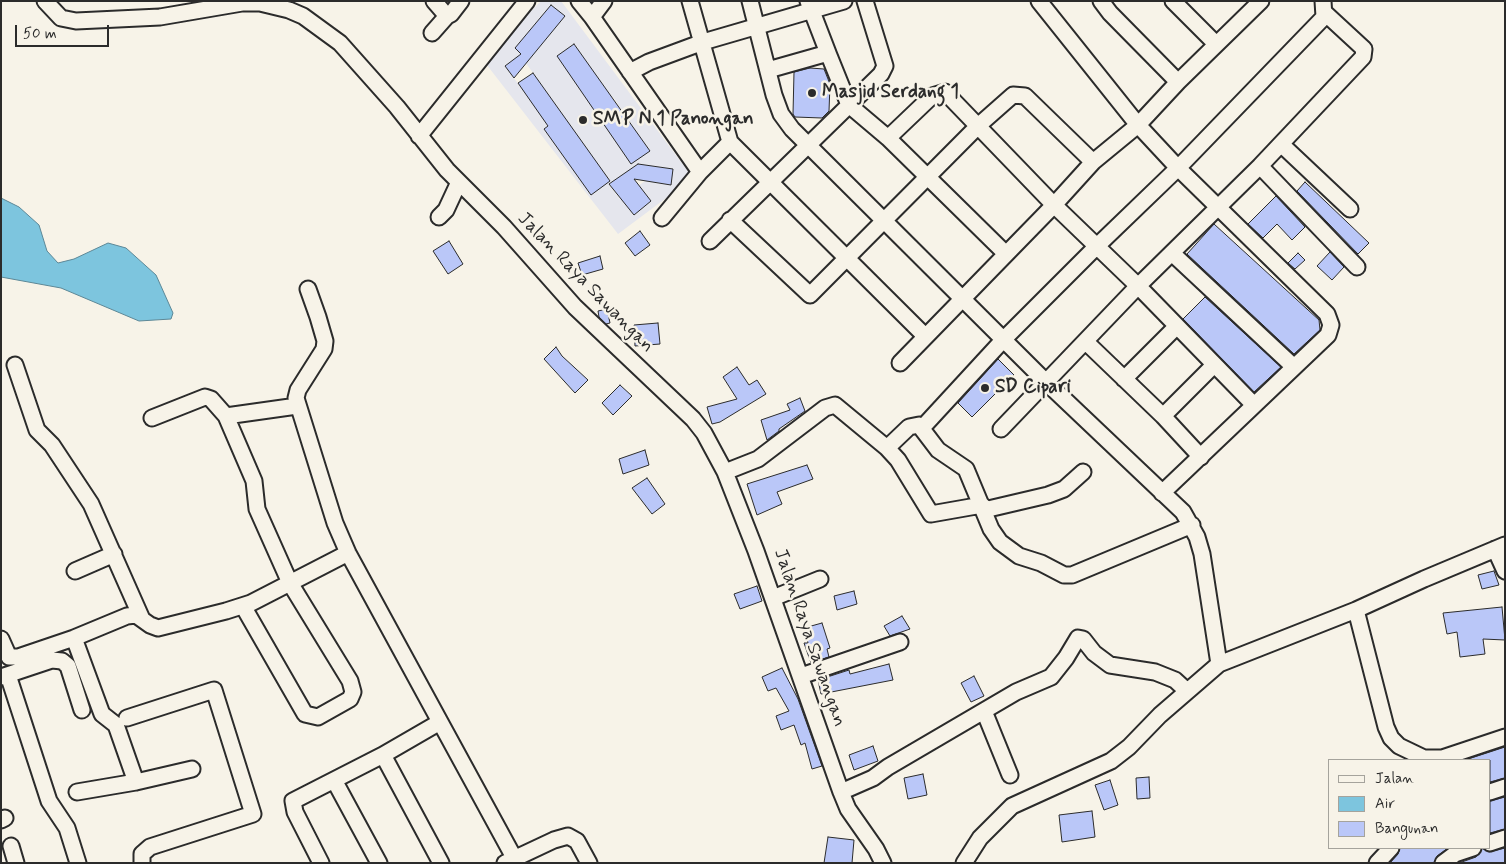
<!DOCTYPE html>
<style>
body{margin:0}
#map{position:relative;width:1506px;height:864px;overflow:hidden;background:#f7f3e8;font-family:Mynerve,sans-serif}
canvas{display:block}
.frame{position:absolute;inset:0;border:2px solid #2b2b2b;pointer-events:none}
.legend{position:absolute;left:1328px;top:759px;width:162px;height:90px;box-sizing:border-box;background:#f7f3e8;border:1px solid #a5a39c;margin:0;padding:6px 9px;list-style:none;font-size:15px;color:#2b2b2b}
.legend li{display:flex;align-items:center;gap:10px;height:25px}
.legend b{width:25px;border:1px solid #a5a39c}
.scale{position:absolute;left:15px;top:25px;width:94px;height:22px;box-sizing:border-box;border:2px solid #2b2b2b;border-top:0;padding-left:6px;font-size:15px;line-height:18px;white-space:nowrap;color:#2b2b2b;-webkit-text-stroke:4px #f7f3e8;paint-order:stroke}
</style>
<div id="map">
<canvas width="1506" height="864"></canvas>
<div class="frame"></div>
<ul class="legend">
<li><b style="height:6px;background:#f7f3e8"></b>Jalan</li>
<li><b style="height:14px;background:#7dc5de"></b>Air</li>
<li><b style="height:14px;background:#bac7f8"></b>Bangunan</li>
</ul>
<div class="scale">50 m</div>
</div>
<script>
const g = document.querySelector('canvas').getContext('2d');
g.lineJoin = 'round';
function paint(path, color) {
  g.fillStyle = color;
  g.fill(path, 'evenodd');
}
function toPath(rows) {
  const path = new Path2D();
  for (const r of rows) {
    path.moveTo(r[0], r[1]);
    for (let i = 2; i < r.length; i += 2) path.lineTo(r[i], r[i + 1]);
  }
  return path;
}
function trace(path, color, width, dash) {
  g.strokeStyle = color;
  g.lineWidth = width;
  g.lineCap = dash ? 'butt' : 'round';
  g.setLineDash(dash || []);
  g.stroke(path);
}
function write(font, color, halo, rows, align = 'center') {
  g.font = font + ' Mynerve,sans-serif';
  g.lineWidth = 5;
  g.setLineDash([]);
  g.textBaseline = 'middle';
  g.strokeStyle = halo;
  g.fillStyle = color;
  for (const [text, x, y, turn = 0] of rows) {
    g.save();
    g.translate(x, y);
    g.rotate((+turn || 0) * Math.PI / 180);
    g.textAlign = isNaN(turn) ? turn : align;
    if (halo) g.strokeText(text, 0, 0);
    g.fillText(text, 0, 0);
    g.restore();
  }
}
paint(toPath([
 [541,1,561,1,693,178,618,234,483,60],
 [551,5,564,16,528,59,515,48],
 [574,44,608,92,557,56],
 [520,55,562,113,548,124,505,66],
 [613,97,649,150,631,163,594,109],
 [562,115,610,181,591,194,544,129],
 [635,166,645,181,620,199,609,185],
 [654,166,673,169,670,185,652,182],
 [642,189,651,201,634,215,625,203]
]), '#e5e6ed');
const water = toPath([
 [1,198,19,207,39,225,47,251,58,263,74,259,108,243,126,248,156,275,173,313,171,319,139,321,61,288,1,277,1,198]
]);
paint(water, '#7dc5de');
trace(water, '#5c8796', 1);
const building = toPath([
 [551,5,565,16,514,78,505,66,521,54,515,48,551,5],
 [574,44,650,151,631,164,557,56,574,44],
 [810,68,824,69,830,84,829,111,822,118,795,117,793,114,794,72,810,68],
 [533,73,610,181,591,195,544,129,548,126,518,83,533,73],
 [638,164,673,169,671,185,634,179,651,201,634,215,609,184,638,164],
 [1305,182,1369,243,1358,254,1297,191,1305,182],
 [1276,196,1305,227,1292,240,1277,224,1263,238,1248,224,1276,196],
 [1214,224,1319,320,1320,330,1294,354,1187,254,1214,224],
 [640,231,650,245,635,256,625,243,640,231],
 [449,241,463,264,448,274,433,251,449,241],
 [1330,252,1344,267,1332,280,1317,266,1330,252],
 [1298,253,1305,260,1295,269,1288,263,1298,253],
 [600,256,603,269,582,275,578,263,600,256],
 [1205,297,1281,367,1254,392,1183,319,1205,297],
 [607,309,610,323,606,324,599,317,598,311,607,309],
 [658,323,660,344,635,346,634,325,658,323],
 [556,347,562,356,588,380,575,393,544,359,556,347],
 [998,359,1014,375,972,417,958,403,998,359],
 [737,367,749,385,757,380,766,394,720,422,712,424,707,407,737,399,723,377,737,367],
 [620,385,632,396,613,415,602,403,620,385],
 [800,398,805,411,779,429,779,431,767,440,761,420,790,410,787,404,800,398],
 [645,450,649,465,623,474,619,459,645,450],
 [807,465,813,479,777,492,782,504,757,515,747,484,807,465],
 [647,478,665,504,652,514,632,488,647,478],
 [1494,571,1499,585,1482,589,1478,575,1494,571],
 [757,586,762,601,740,609,734,594,757,586],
 [854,591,857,604,837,610,834,596,854,591],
 [1502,607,1505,640,1483,639,1485,654,1460,657,1457,632,1447,634,1443,613,1502,607],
 [902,616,910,629,890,636,884,626,902,616],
 [822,623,830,648,827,649,829,657,811,663,804,643,808,643,804,628,822,623],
 [889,664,893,680,821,694,818,680,849,670,850,674,889,664],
 [782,668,798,699,822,766,812,769,805,743,801,745,794,725,781,730,776,716,789,711,776,688,768,691,762,677,782,668],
 [974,676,984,696,971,702,961,683,974,676],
 [873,746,878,761,854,770,849,755,873,746],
 [1505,747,1505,778,1490,782,1490,760,1465,760,1505,747],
 [923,774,927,795,908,799,904,778,923,774],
 [1149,777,1150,798,1137,799,1136,778,1149,777],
 [1110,780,1118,805,1104,810,1095,785,1110,780],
 [1505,797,1505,829,1490,833,1490,801,1505,797],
 [1092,811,1095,837,1062,842,1059,815,1092,811],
 [828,837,854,840,852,863,824,863,828,837],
 [1400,848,1448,848,1437,856,1434,863,1390,863,1398,854,1400,848],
 [1482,848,1489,852,1505,848,1505,863,1459,863,1476,857,1482,848]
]);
paint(building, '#bac7f8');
trace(building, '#2b2b2b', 1);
const minor = toPath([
 [45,1,61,18,76,21,160,17,242,3,260,3,289,10,303,16,340,43,397,107,447,170,504,227,575,307,693,419,704,433,725,472,756,551,841,792,848,809,876,849,883,863],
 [434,1,447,16,451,14,461,1],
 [579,1,592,17,700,172],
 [690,1,730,142,925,336],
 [750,1,774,95,781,114,792,129,1046,382,1183,512,1197,537,1202,554,1219,664],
 [808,1,828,53],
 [1039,1,1138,125,1178,168,1327,314,1331,325,1328,335,1162,493],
 [1101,1,1110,13,1178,82],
 [1173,1,1216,44],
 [592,17,604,1],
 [432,33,447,16],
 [768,70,828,53,849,105,888,138,1006,254],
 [630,72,649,62,703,42,844,1],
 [419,136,527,1],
 [888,138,932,96,945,92,1054,205,1093,162,1138,125,1178,82,1261,1],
 [1281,144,1350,209],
 [1260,166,1357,267],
 [439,217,446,210,459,182],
 [662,218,700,172,730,142],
 [730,220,810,295,979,125,1013,95,1025,96,1093,162],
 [710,241,881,74,885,66,865,1],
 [1173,254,1294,367],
 [308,289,318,317,325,341,324,349,298,390,296,398,335,523,348,553,517,863],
 [1086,342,1163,416,1201,457],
 [900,363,1054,205,1138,286,1254,405],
 [15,365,37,430,52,445,91,504,142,619],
 [1124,379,1176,327],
 [226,416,254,481,257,509,290,583,350,681,353,692,350,699,318,717,305,714,243,606],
 [1163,416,1214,365],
 [152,418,205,397,211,399,226,416,297,406],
 [922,428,1004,339,1096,247,1178,168,1324,17,1323,1],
 [1001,429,1138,286,1260,166,1363,57,1364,49,1325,13],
 [887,448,898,460,931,514,982,505],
 [725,472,758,459,825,408,835,405,887,448,909,427,919,425,938,450,966,469,991,529,1000,542,1019,556,1041,563,1064,575,1072,575,1192,525],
 [984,510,1048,495,1064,489,1083,472],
 [1495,549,1505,571],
 [75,571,114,554],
 [773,598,820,579],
 [1356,610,1386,727,1391,738,1399,746,1424,758,1442,758,1505,737],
 [74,638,102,714,116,725,136,782],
 [1,639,9,657,18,657,74,638,127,616,136,615,150,625,158,628,226,611,251,603,348,553],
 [8,675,49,801,67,828,78,863],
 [801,676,900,642],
 [1,677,52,660,62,661,68,666,82,710],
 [984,711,1010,775],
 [127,718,214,690,253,814,150,847,142,854,142,863],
 [440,722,383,755,441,863],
 [334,780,379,863],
 [77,792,136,782,192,769],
 [841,792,873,778,888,767,1016,692,1051,677,1066,658,1078,638,1083,639,1094,653,1110,665,1155,672,1175,680,1187,691],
 [1490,792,1505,787],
 [1,820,5,818],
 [1490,843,1505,838],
 [11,846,16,863],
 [321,863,295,812,293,801,383,755],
 [505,863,554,840,568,836,577,841,589,863],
 [964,863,980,838,1012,806,1111,761,1129,747,1160,715,1219,664,1356,610,1424,579,1505,545],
 [1377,863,1391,848],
 [1443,863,1455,854,1473,848]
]);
trace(minor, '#2b2b2b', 19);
trace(minor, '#f7f3e8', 15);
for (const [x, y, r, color] of [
 [812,93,5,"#2b2b2b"],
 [583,120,5,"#2b2b2b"],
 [985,388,5,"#2b2b2b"]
]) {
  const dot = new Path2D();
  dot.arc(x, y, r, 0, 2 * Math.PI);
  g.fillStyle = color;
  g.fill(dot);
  trace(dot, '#f7f3e8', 2);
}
write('bold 19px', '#2b2b2b', '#f7f3e8', [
 ["Masjid Serdang 1",822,93],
 ["SMP N 1 Panongan",593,120],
 ["SD Cipari",995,388]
], 'left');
write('19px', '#2b2b2b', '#f7f3e8', [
 ["Jalan Raya Sawangan",585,283,46],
 ["Jalan Raya Sawangan",809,638,71]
]);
</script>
